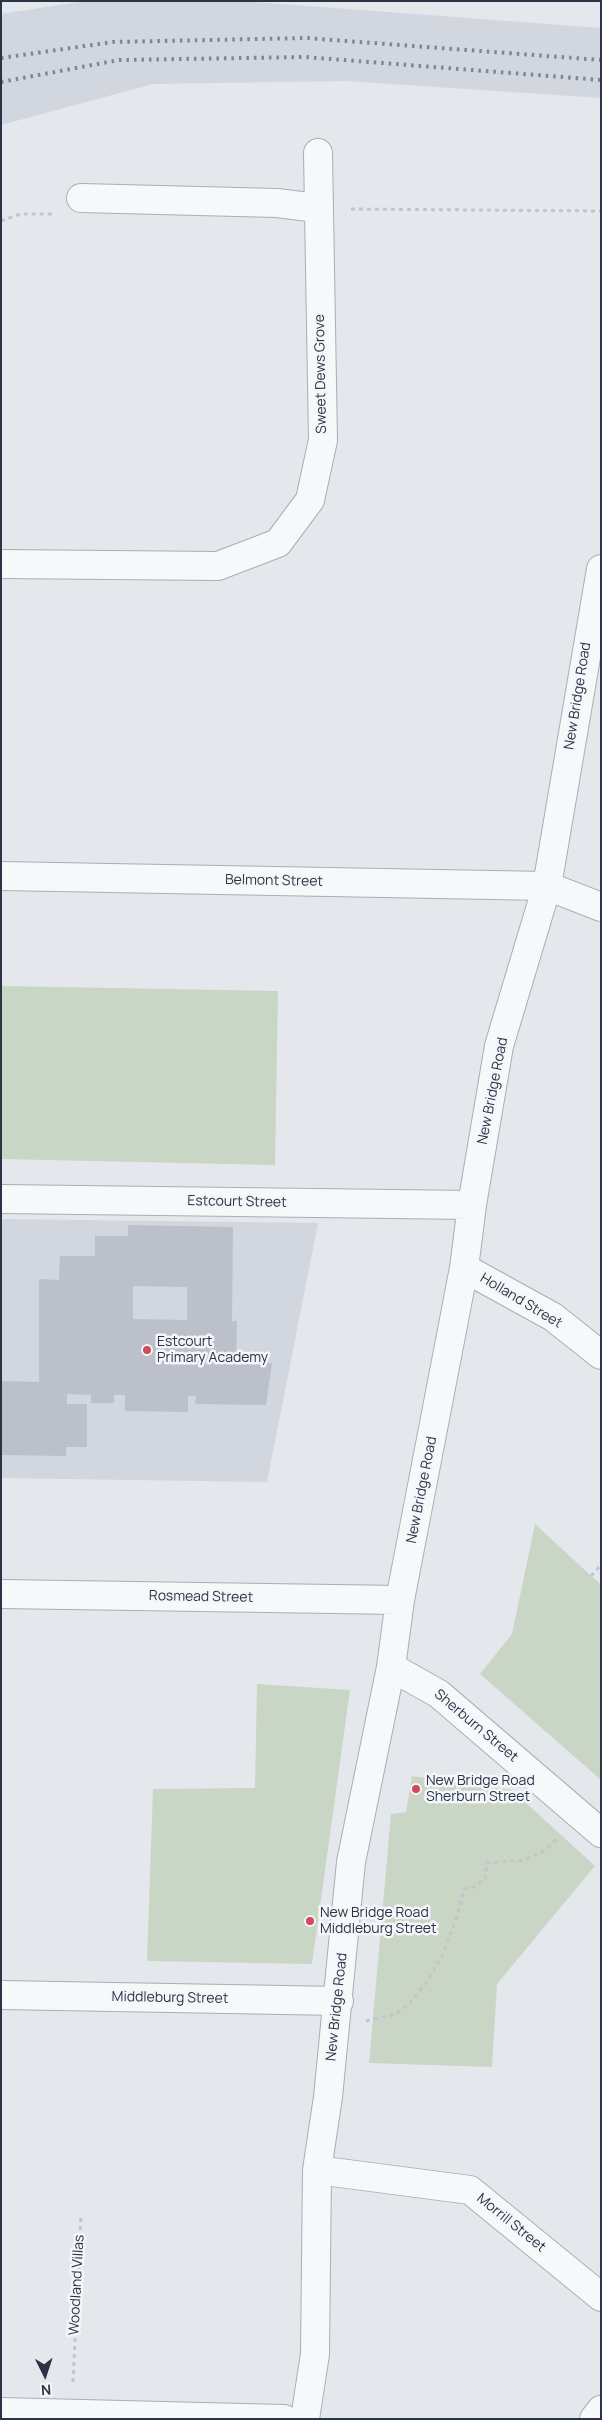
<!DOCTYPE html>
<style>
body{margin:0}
#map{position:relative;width:602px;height:2420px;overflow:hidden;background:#e4e7ec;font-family:Manrope,sans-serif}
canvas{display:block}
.frame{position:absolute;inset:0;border:2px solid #2b3445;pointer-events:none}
.north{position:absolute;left:20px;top:2350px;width:50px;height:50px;-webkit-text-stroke:4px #f4f6f9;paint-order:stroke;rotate:176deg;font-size:14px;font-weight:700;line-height:20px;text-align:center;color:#2b3445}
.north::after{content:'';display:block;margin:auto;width:18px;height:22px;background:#2b3445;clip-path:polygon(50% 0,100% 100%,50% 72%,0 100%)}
</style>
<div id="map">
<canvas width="602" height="2420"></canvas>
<div class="frame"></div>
<div class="north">N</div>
</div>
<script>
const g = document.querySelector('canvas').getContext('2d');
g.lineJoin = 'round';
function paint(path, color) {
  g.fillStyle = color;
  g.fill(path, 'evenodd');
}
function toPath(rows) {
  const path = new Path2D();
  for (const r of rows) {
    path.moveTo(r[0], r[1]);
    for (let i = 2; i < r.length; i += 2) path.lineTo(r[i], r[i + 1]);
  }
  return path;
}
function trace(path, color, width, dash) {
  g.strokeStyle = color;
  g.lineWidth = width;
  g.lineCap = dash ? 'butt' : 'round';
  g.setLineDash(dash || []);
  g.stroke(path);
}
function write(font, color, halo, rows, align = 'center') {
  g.font = font + ' Manrope,sans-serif';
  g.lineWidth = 5;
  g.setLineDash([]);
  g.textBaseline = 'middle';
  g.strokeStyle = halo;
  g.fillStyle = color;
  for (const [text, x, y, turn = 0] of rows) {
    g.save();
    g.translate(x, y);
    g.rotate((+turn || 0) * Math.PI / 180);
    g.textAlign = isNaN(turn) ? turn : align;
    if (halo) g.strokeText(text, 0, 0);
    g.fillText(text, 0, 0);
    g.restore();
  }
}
paint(toPath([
 [85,1,241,1,601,28,601,98,346,81,153,84,1,125,1,14],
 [1,1219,318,1223,267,1482,1,1478]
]), '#d2d6de');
paint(toPath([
 [1,986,278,991,275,1165,1,1159],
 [535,1524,601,1585,601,1780,480,1674,512,1634],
 [257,1684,350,1690,312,1964,147,1961,153,1789,255,1788],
 [412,1776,512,1790,595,1866,497,1984,492,2067,369,2063,391,1814,406,1812]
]), '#c9d6c5');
paint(toPath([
 [128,1225,233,1227,232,1321,237,1321,236,1363,272,1363,266,1405,195,1404,196,1396,188,1396,188,1412,125,1411,125,1395,114,1395,114,1403,91,1403,91,1395,67,1394,67,1404,87,1404,87,1447,66,1447,66,1456,1,1455,1,1381,39,1382,39,1279,59,1280,60,1256,95,1256,95,1236,128,1236],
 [133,1286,187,1287,187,1320,133,1319]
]), '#bbc0ca');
const minor = toPath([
 [81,198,277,203,317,208],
 [1,564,218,566,278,543,310,500,323,440,318,153],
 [1,876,547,886,601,907],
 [1,1199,472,1205],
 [464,1268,553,1317,601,1355],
 [1,1594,400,1600],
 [391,1667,439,1694,601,1833],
 [1,1995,339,2001],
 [317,2170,470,2190,601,2297],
 [1,2412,284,2419],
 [305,2419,315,2354,317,2170,328,2097,351,1862,391,1667,400,1600,464,1268,472,1205,499,1046,547,886,601,569],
 [594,2419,601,2410]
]);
trace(minor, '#a9aeb7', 30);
trace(toPath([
 [351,209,601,211],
 [1,221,20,214,54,214],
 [591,1576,601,1565],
 [366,2021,396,2014,409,2004,429,1979,443,1954,457,1917,464,1889,475,1887,485,1879,487,1863,524,1860,544,1851,559,1837],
 [73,2382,81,2216]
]), '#c2c5cb', 3, [4, 4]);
trace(minor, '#f7f8fa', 28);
trace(toPath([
 [1,58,113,42,306,38,601,60],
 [1,82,119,60,305,57,601,80]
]), '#7d8696', 4, [2.5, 5]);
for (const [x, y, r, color] of [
 [147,1350,5,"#d1495b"],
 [416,1789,5,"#d1495b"],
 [310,1921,5,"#d1495b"]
]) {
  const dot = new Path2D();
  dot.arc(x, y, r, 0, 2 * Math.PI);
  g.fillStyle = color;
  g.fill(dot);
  trace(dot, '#f4f6f9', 2);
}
write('14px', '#2b3445', '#f4f6f9', [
 ["Sweet Dews Grove",321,374,-91],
 ["New Bridge Road",578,696,-81],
 ["Belmont Street",274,881,1],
 ["New Bridge Road",493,1091,-79],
 ["Estcourt Street",237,1202,1],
 ["Holland Street",521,1301,31],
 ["New Bridge Road",422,1490,-79],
 ["Rosmead Street",201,1597,1],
 ["Sherburn Street",476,1726,40],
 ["Middleburg Street",170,1998,1],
 ["New Bridge Road",337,2007,-84],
 ["Morrill Street",511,2223,39],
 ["Woodland Villas",77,2285,-87]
]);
write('14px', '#2b3445', '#f4f6f9', [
 ["Estcourt",157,1342],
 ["Primary Academy",157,1358],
 ["New Bridge Road",426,1781],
 ["Sherburn Street",426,1797],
 ["New Bridge Road",320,1913],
 ["Middleburg Street",320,1929]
], 'left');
</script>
